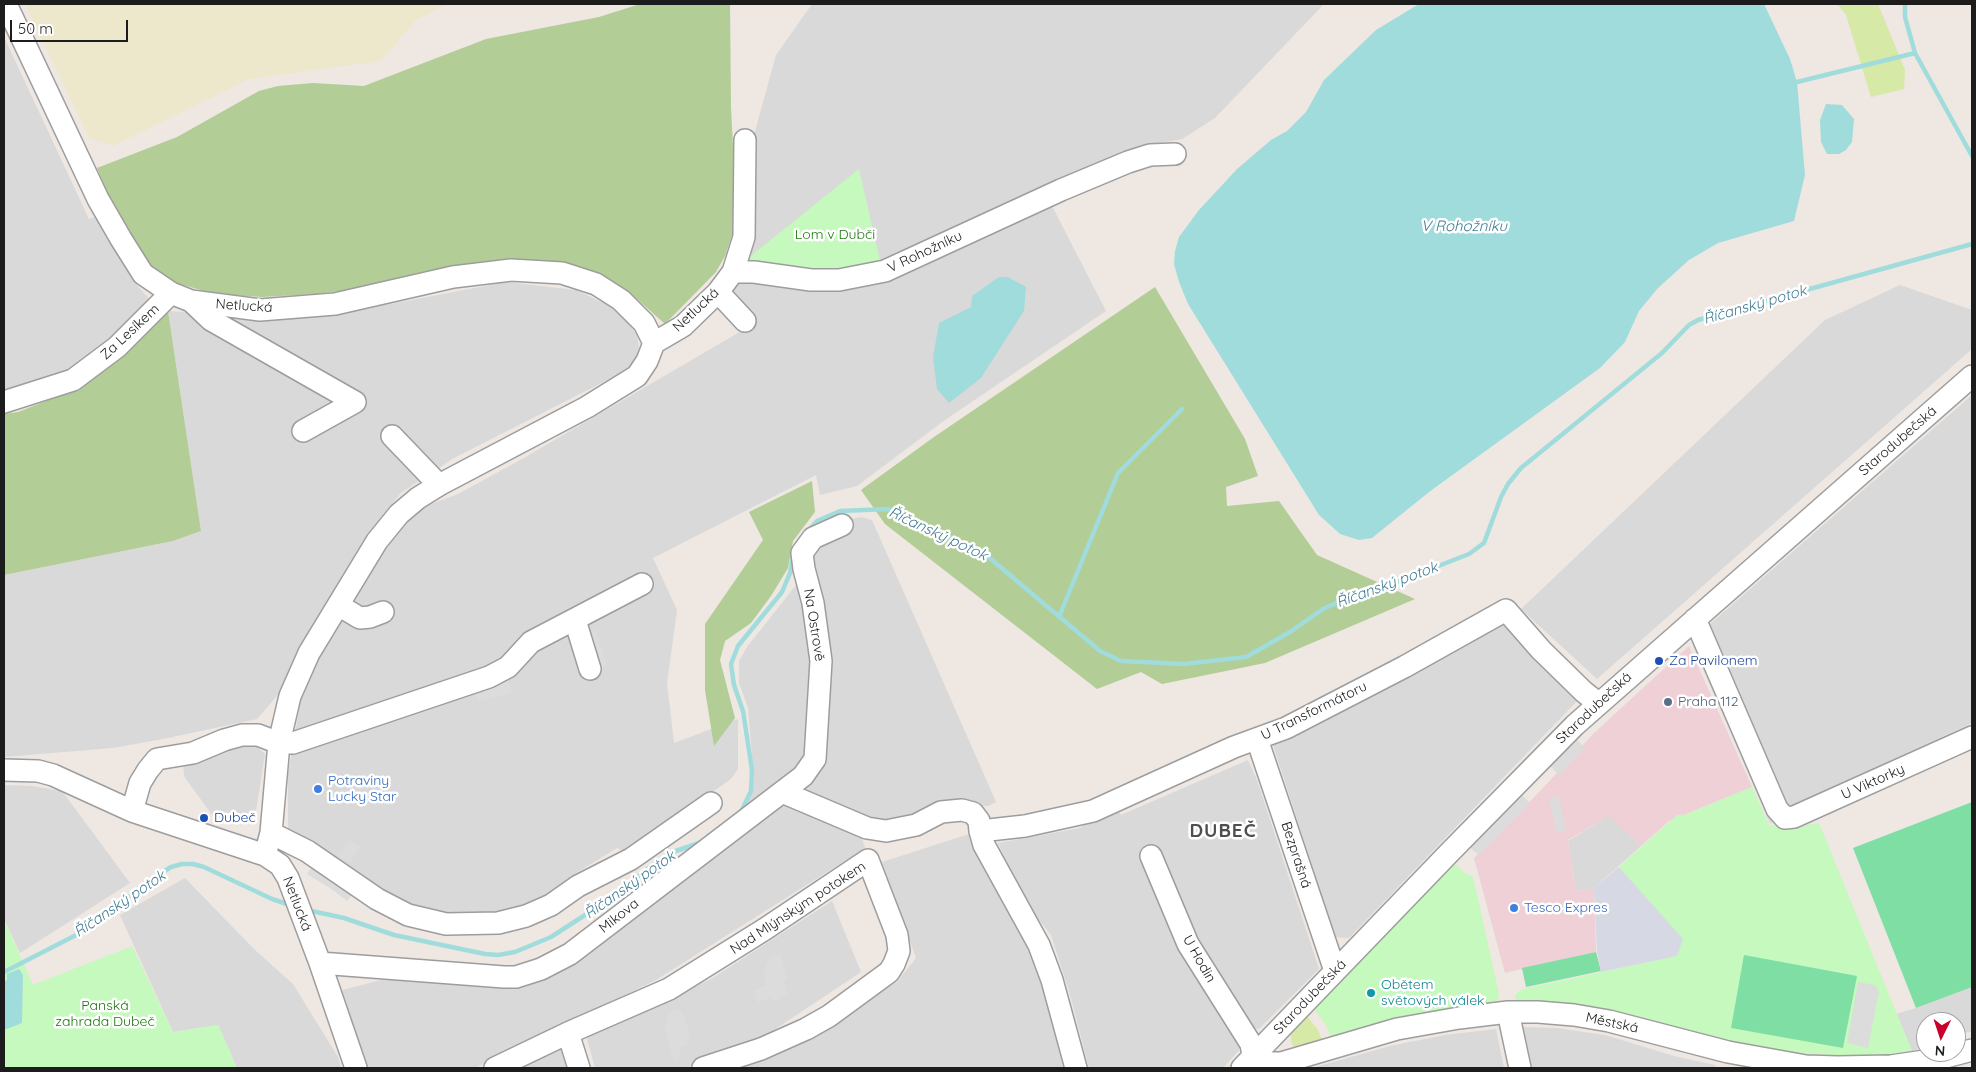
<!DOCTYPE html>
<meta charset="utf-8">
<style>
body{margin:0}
#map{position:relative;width:1976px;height:1072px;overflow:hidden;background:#eee7e2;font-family:Quicksand,sans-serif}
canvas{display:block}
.frame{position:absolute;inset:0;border:5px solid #1c1c1c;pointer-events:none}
.north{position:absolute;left:1916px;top:1012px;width:50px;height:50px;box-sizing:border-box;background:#fff;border:1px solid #a4a4a4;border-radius:50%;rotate:184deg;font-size:14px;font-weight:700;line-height:20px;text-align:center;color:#1c1c1c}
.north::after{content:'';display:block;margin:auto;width:18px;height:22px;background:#c8002c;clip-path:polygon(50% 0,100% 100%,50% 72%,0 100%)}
.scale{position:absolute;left:10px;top:20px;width:118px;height:22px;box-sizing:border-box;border:2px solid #1c1c1c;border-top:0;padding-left:6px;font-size:15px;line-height:18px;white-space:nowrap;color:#1c1c1c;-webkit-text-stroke:4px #fff;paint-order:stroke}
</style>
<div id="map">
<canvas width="1976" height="1072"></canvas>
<div class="frame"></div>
<div class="north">N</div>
<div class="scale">50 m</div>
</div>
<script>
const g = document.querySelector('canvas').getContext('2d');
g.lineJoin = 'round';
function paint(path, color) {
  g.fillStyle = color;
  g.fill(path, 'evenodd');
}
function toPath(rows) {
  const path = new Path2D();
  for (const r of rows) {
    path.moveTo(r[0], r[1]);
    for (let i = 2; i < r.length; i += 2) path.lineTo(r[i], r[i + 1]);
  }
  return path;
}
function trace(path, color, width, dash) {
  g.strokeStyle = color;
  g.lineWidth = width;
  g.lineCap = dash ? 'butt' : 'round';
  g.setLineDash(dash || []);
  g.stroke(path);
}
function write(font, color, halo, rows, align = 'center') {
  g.font = font + ' Quicksand,sans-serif';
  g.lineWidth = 5;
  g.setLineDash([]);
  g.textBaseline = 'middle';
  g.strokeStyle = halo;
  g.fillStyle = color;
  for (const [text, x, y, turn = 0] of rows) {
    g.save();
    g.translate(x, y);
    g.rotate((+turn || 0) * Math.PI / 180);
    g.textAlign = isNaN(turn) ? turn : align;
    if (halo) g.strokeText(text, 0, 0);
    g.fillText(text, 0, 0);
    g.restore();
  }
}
paint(toPath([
 [812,4,1324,4,1215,118,1182,139,1135,148,1043,188,881,265,819,273,749,262,754,135,776,55],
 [4,37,89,219,98,216,134,282,152,302,128,329,64,377,4,394],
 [1050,202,1106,311,945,420,857,486,820,495,816,475,653,558,677,610,667,683,674,743,738,719,738,769,731,779,626,853,617,848,576,873,537,901,508,914,432,915,414,913,288,830,288,774,302,693,316,661,396,528,418,509,458,494,522,459,755,323,727,294,738,284,755,282,805,288,885,282],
 [506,282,576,290,619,310,637,335,640,353,631,368,454,458,401,493,368,533,335,587,277,696,257,719,163,739,113,748,4,757,4,575,173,541,201,531,168,311,288,319,396,303],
 [1900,285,1972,310,1972,349,1597,679,1521,609,1825,320],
 [1972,395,1972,723,1789,807,1710,624],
 [861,517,872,520,996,802,988,806,934,805,895,825,877,823,806,798,806,781,819,763,807,555,842,521],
 [800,580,817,662,811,758,741,819,737,812,750,797,754,779,748,708,739,683,739,661,747,647],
 [1504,623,1578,700,1349,938,1335,937,1273,745],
 [241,742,254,744,265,754,255,817,231,820,212,815,184,776,183,762],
 [1248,760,1257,780,1319,969,1259,1029,1252,1028,1199,945,1158,846,1141,854,1178,945,1242,1047,1223,1068,1089,1068,1069,991,1051,935,1032,911,1017,885,998,843,1080,828,1091,820,1116,808,1121,815],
 [4,785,32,786,62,791,130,883,20,953,4,919],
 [784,798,861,835,865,848,656,980,475,1068,367,1068,342,990,389,978,513,987],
 [1608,815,1641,846,1594,888,1576,891,1568,841,1601,821],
 [969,834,1014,914,1024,938,1048,1004,1063,1068,731,1068,783,1051,897,982,916,958,882,862],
 [185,878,254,949,293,984,338,1057,341,1068,237,1068,218,1025,173,1032,120,915],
 [832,901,861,972,762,1038,686,1068,595,1068,586,1035,711,979],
 [1972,987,1972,1031,1956,1036,1956,1022,1926,1022,1926,1047,1912,1051,1896,1014,1916,1008],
 [1523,1027,1557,1028,1605,1035,1674,1056,1715,1065,1717,1068,1532,1068],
 [1496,1029,1504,1068,1312,1068,1390,1046,1445,1035],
 [560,1047,567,1068,514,1068]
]), '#dad9d9');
paint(toPath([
 [1689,646,1752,787,1669,821,1641,846,1608,816,1601,821,1568,840,1576,891,1594,888,1596,952,1505,973,1474,858,1542,789,1594,733]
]), '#efd0d6');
paint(toPath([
 [25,4,448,4,416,20,381,61,249,79,113,146,89,138]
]), '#ede8cc');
paint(toPath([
 [1837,4,1878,4,1905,70,1904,89,1871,97,1846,15],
 [1306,1015,1318,1030,1323,1043,1299,1049,1292,1045,1290,1031]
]), '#d6e9a6');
paint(toPath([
 [640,4,730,4,731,107,736,207,733,232,725,256,716,272,665,324,636,298,616,284,597,274,364,288,316,294,262,297,215,294,176,283,149,267,118,217,97,168,177,137,259,91,278,86,313,83,364,86,486,39,599,17],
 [1155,287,1245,439,1258,476,1226,487,1227,506,1279,501,1317,555,1415,599,1265,663,1162,684,1141,672,1097,689,885,524,861,490,934,437],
 [168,311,201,531,173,541,4,575,4,414,18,412,82,387],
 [812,481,815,512,793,541,788,568,771,596,751,623,725,641,720,660,735,718,714,746,705,690,705,624,763,540,749,512]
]), '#b2cd96');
paint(toPath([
 [859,169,881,265,797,274,763,261,747,259],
 [1752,787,1769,825,1790,828,1819,823,1912,1051,1872,1057,1851,1057,1804,1053,1745,1045,1633,1015,1564,1003,1516,1001,1515,996,1518,992,1523,989,1677,956,1682,939,1619,867,1677,815,1681,814,1682,816],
 [1453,862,1465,873,1473,877,1499,994,1497,1003,1333,1040,1325,1024,1314,1009],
 [4,919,33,985,132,946,173,1032,218,1025,237,1068,4,1068]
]), '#c6f9bd');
paint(toPath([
 [1972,802,1972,987,1916,1008,1853,848],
 [1596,952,1601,971,1526,987,1522,968],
 [1744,955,1857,976,1843,1048,1731,1028]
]), '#7edea4');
paint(toPath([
 [596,630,607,665,596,669,586,633],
 [1700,644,1775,820,1770,824,1693,646],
 [508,680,512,692,478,702,475,691],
 [1576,739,1585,748,1559,775,1550,766],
 [1521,794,1530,803,1479,855,1468,846],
 [1559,796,1566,830,1556,832,1549,799],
 [350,840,361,847,349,863,338,856],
 [314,863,356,890,347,901,333,890,307,874],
 [780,954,787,978,784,983,788,993,773,1002,770,997,758,1003,753,991,767,985,763,973,769,958],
 [1858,982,1875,985,1879,991,1868,1048,1847,1043],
 [681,1009,691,1037,686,1039,688,1044,679,1047,682,1058,674,1061,664,1028,670,1012]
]), '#dcdcdc');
paint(toPath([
 [1619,867,1683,939,1677,956,1601,972,1597,952,1594,888]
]), '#d6d9e3');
paint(toPath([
 [1419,4,1764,4,1790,59,1797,82,1805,175,1794,221,1718,243,1689,260,1658,288,1639,311,1625,342,1600,368,1429,492,1372,538,1359,540,1340,534,1319,515,1188,304,1179,282,1174,264,1175,251,1179,237,1199,210,1237,169,1271,140,1287,131,1306,112,1324,80,1376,30],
 [1826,104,1842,105,1854,119,1852,142,1846,150,1839,154,1827,154,1821,142,1820,120],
 [999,277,1008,277,1026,287,1024,311,981,378,949,403,937,389,933,357,939,323,971,307,972,296],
 [19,969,23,975,22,1023,4,1030,4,982,7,980,7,974]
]), '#a1dcdc');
trace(toPath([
 [1905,4,1905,17,1915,53,1972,156],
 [1797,82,1915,53],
 [809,530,817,521,840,511,889,509,985,554,1100,651,1121,661,1184,664,1246,657,1290,632,1323,609,1372,587,1400,581,1469,554,1484,543,1501,497,1508,484,1521,468,1662,353,1689,325,1698,320,1972,244],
 [1059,617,1118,473,1182,409],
 [741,812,751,791,752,770,743,711,734,685,731,664,738,646,782,592,790,573,793,556],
 [307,910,344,918,394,935,485,954,498,955,515,952,551,937,616,895,651,866,673,852,699,843],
 [4,972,82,932,152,879,171,867,182,864,193,864,204,867,272,899,290,905]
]), '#a1dcdc', 4.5);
const minor = toPath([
 [6,4,98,199,121,239,143,274,171,293,191,301,260,310,335,304,453,277,511,270,562,273,596,284,621,300,644,323,654,343],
 [733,272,754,272,811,280,839,280,885,271,1061,190,1128,162,1150,155,1175,154],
 [718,292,745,321],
 [191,301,211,320,355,402],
 [4,402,73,380,117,347,171,293],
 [303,431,355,402],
 [392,436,439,485],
 [338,605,360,618,370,617,383,612],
 [1695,619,1777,809,1785,818,1794,817,1972,737],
 [575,620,590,669],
 [1257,739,1335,971],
 [4,770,38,771,53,775,132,811,265,855,280,865,288,878,320,963,356,1068],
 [782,792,803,776,815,759,821,661,813,603,804,569,802,553,813,538,842,525],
 [132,811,140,783,148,770,157,759,193,753,224,740,242,735,258,735,279,743,293,743,489,677,508,667,531,642,642,584],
 [980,831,984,845,1039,945,1052,980,1076,1068],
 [271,833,307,851,377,899,408,915,446,924,498,923,526,916,551,905,578,886,631,859,711,803],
 [265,855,271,833,279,743,290,696,309,653,377,541,399,514,418,498,439,485,587,407,637,376,647,361,654,343,683,326,718,292,733,272,744,237,745,140],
 [1151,856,1188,944,1251,1044,1255,1067],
 [320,963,504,977,516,977,541,969,570,954,782,792,867,828,886,831,916,825,941,812,962,810,973,813,979,821,980,831,1025,826,1093,811,1234,747,1286,728,1404,667,1506,610,1541,650,1584,692,1598,703],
 [1508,1012,1520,1068],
 [568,1033,579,1068],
 [1253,1058,1269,1063,1281,1063,1397,1029,1459,1018,1508,1012,1538,1012,1574,1015,1609,1021,1728,1052,1806,1066,1837,1067,1891,1066,1938,1059,1972,1050],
 [495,1068,568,1033,669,989,765,929,868,860,897,935,899,951,894,964,889,972,829,1016,806,1029,761,1049,703,1068],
 [1242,1068,1450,852,1575,725,1972,376]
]);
trace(minor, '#9d9d9d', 24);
trace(minor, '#fff', 21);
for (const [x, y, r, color] of [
 [1659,661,5,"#1a4fb4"],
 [1668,702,5,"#5c6f8a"],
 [318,789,5,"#3f7fe0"],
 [204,818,5,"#1a4fb4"],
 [1514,908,5,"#3f7fe0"],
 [1371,993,5,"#0f9aa8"]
]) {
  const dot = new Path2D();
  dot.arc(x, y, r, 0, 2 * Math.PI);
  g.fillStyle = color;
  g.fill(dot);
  trace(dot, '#fff', 2);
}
write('14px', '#1a790b', '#fff', [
 ["Lom v Dubči",835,235],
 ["Panská",105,1006],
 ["zahrada Dubeč",105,1022]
]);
write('14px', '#1c1c1c', '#fff', [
 ["V Rohožníku",925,252,-25],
 ["Netlucká",244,306,4],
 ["Netlucká",696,310,-43],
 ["Za Lesíkem",130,332,-43],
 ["Starodubečská",1898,441,-41],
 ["Na Ostrově",814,625,81],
 ["Starodubečská",1594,708,-43],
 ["U Transformátoru",1314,711,-26],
 ["U Viktorky",1873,782,-24],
 ["Bezprašná",1296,855,72],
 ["Netlucká",297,904,69],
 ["Nad Mlýnským potokem",798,908,-33],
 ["Mikova",619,916,-38],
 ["U Hodin",1199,959,60],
 ["Starodubečská",1310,997,-46],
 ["Městská",1612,1023,12]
]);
write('14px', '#164399', '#fff', [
 ["Za Pavilonem",1669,661],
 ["Dubeč",214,818]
], 'left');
write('14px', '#4e5e75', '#fff', [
 ["Praha 112",1678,702]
], 'left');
write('14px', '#366cbe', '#fff', [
 ["Potraviny",328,781],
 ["Lucky Star",328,797],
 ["Tesco Expres",1524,908]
], 'left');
write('14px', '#0d838f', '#fff', [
 ["Obětem",1381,985],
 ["světových válek",1381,1001]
], 'left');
write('italic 15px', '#417d94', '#fff', [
 ["V Rohožníku",1464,226],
 ["Říčanský potok",1755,305,-16],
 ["Říčanský potok",938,534,25],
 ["Říčanský potok",1387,585,-20],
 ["Říčanský potok",630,885,-35],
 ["Říčanský potok",120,904,-34]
]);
g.letterSpacing = '1px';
write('bold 19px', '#4f4f4f', '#fff', [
 ["DUBEČ",1223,831]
]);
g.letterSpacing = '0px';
</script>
